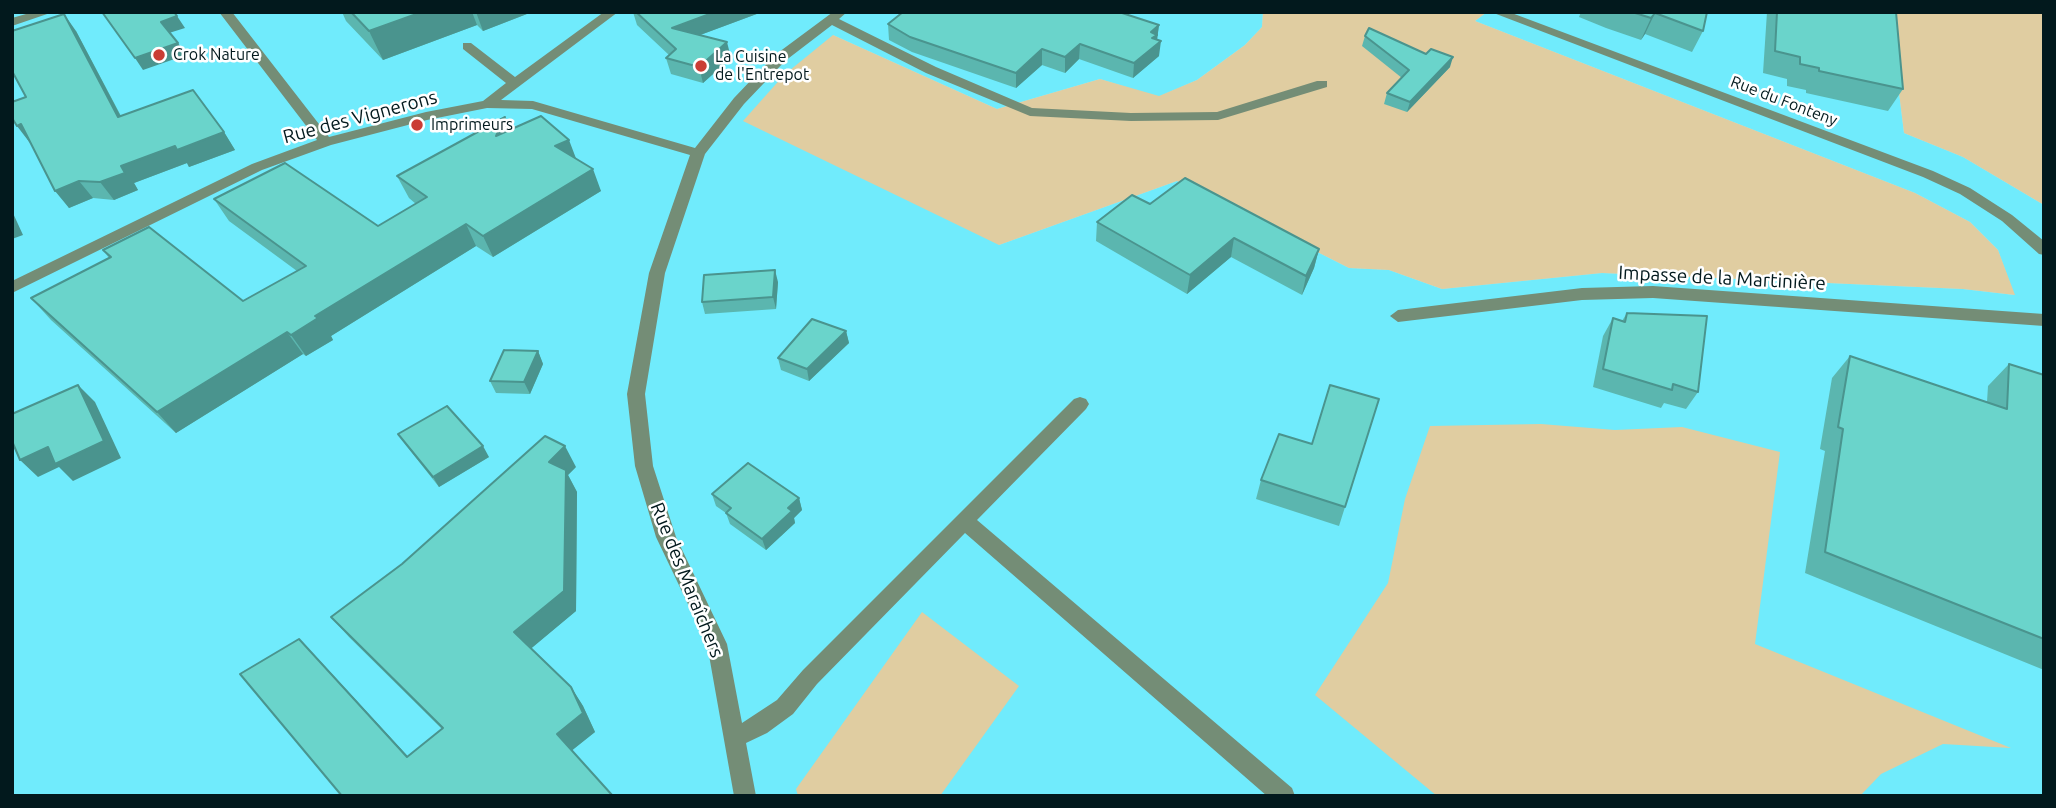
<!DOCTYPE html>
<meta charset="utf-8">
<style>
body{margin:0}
#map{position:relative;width:2056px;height:808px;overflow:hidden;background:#9ceefa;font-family:Ubuntu,sans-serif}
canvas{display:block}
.frame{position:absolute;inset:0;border:14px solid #02191d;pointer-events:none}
</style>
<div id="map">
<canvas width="2056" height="808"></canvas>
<div class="frame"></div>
</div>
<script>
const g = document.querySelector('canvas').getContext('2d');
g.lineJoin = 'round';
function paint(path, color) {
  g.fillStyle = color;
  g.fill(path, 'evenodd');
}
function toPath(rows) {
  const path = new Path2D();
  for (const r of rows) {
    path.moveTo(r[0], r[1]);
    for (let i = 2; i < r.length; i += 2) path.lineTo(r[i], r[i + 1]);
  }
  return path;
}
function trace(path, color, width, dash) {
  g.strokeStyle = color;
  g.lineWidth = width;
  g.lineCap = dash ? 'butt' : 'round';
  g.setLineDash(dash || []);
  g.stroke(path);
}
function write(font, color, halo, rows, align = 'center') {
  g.font = font + ' Ubuntu,sans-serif';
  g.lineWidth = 5;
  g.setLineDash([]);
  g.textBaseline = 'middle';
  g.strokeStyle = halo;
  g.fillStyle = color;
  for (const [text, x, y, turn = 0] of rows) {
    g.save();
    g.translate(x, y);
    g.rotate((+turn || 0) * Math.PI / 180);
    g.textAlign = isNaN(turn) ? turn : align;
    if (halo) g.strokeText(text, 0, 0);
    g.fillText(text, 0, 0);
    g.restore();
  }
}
paint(toPath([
 [12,12,1263,12,1262,27,1245,45,1197,80,1158,97,1100,79,997,109,833,35,999,245,1177,181,1349,268,1389,270,1442,289,1602,273,1963,289,2014,295,1998,250,1970,222,1915,193,1475,21,1487,12,1889,12,1904,133,1963,157,2044,205,2044,796,12,796]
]), '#70ebfc');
paint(toPath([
 [1263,12,1487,12,1475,21,1915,193,1970,222,1998,250,2015,295,1963,289,1602,273,1442,289,1389,270,1349,268,1177,181,999,245,743,121,784,75,833,35,997,109,1100,79,1159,96,1197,80,1245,45,1262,27],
 [1889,12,2044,12,2044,205,1963,157,1904,133],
 [1541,424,1615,430,1682,427,1780,452,1755,644,2011,748,1943,744,1881,774,1860,796,1437,796,1315,695,1388,583,1405,499,1430,426],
 [922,612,1019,686,940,796,798,796,796,789]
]), '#e0cda1');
paint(toPath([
 [33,12,53,12,12,26,12,18,33,12],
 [219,12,232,12,329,137,426,112,483,101,506,83,463,49,463,43,471,43,515,77,604,12,618,12,501,100,533,101,695,148,734,98,775,55,833,12,847,12,839,19,936,67,1032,108,1131,113,1217,112,1317,81,1327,81,1327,87,1218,120,1131,121,1030,116,926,73,832,25,785,61,744,104,705,154,665,273,645,394,653,466,676,537,727,644,742,723,777,700,803,670,1074,399,1080,397,1086,399,1089,404,1086,409,977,520,1292,788,1295,796,1267,796,965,533,817,684,793,714,767,733,746,743,756,796,734,796,707,644,656,537,635,466,627,394,649,273,690,155,532,109,487,108,427,120,331,145,262,170,12,293,12,281,252,164,317,140,219,12],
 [1491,12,1509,12,1933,171,1970,188,2012,215,2044,241,2044,255,2039,254,2002,221,1960,194,1923,177,1491,12],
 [1653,286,2044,314,2044,326,1653,298,1582,300,1398,322,1390,316,1398,310,1582,288,1653,286]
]), '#748d76');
paint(toPath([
 [342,12,532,12,483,31,477,25,383,60,346,21],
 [633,12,762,12,700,35,731,58,703,83,671,74,666,58,669,55,637,25],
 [1581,12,1707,12,1703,31,1692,52,1645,34,1641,40,1606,28,1579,17],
 [1767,12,1896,12,1903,89,1888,111,1806,93,1806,90,1787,86,1787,79,1763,73],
 [888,24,1159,25,1157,39,1159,56,1133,78,1079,59,1065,73,1042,65,1016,88,912,52,889,40],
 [76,31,121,116,224,132,235,150,189,167,187,163,134,183,138,190,114,200,93,198,69,208,31,143,26,97],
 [1365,36,1450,67,1407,112,1384,104,1387,93,1402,78,1362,46],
 [510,129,576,158,601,191,493,257,476,246,331,336,333,340,306,356,303,354,176,433,51,320,31,298,109,258,103,250,243,301,297,271,229,221,214,199,378,226,416,204,409,198,397,176],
 [1150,204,1319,249,1314,268,1302,295,1231,257,1187,294,1096,241,1097,222],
 [778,282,776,309,705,314,702,302],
 [1627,313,1698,392,1686,409,1664,403,1661,408,1593,387,1603,336,1613,318,1622,321],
 [846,331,849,343,809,381,781,370,778,358],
 [538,351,543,364,530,394,496,393,490,381],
 [1850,356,1987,402,1988,386,2009,364,2044,375,2044,670,1805,573,1825,451,1820,449,1832,378],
 [398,434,489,457,439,487,405,444],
 [576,467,568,475,577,492,576,611,531,648,571,687,583,706,595,732,572,750,342,796,318,659,408,757,442,729,349,637,331,617],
 [1261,480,1345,507,1339,526,1256,499],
 [712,494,799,498,802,510,794,518,795,523,766,550,730,524,726,513,716,506]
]), '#5bb6af');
paint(toPath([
 [422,12,472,12,477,25,383,60,369,31],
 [476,12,532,12,483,31],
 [715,12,762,12,676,44,672,28],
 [1655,13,1645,34,1641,40,1651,18],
 [64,14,76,31,130,134,118,117],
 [177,16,185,28,169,33,161,22],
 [1159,25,1157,40,1161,41,1159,56,1133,78,1134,63,1151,32],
 [727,42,731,58,703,83,699,67],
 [178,43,186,55,143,70,135,58],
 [1080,44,1079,59,1065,73,1065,57],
 [1042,49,1042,65,1016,88,1016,73],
 [1453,57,1450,67,1407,112,1410,102],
 [505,117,514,139,496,136],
 [21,124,30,143,17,126],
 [224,132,235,150,189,167,187,163,134,183,138,190,114,200,100,182,121,166,175,146],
 [569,140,577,161,555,146],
 [593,169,601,191,493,257,483,236],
 [79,181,93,198,69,208,55,191],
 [12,211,23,235,12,239],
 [466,224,476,246,331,336,333,340,306,356,291,335,315,316],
 [1234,238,1231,257,1187,294,1190,275],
 [1319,249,1314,268,1302,295,1306,276],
 [775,270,778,282,776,309,773,297],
 [846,331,849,343,809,381,807,369],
 [287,332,303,354,176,433,157,412],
 [538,351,543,364,530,394,524,382],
 [78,385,95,402,121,458,73,481,59,467,38,477,20,460,48,447],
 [483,446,489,457,439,487,433,477],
 [565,446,576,467,568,475,577,492,576,611,527,652,514,632,549,462],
 [799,498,802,510,794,518,795,523,766,550,762,539,788,508],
 [299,639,318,659,425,775,407,757],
 [571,687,583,706,595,732,570,752,557,734]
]), '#4a948e');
const building = toPath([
 [102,12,174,12,177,16,161,22,178,43,135,58,102,12],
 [351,12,422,12,369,31,351,12],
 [636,12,715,12,672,28,727,42,699,67,666,58,676,49,636,12],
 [903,12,1119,12,1159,25,1151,32,1157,35,1152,38,1161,41,1134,63,1080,44,1065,57,1042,49,1016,73,910,37,888,24,903,12],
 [1632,12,1707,12,1703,31,1655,13,1651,18,1632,12],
 [1777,12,1896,12,1903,89,1819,71,1819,68,1800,64,1800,57,1775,51,1777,12],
 [64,14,118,117,193,90,224,132,177,150,175,146,121,166,125,173,100,182,79,181,55,191,21,124,17,126,12,118,12,102,26,97,12,71,12,31,64,14],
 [1369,28,1426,54,1431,49,1453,57,1410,102,1387,93,1409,70,1365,36,1369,28],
 [541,116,569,140,555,146,593,169,483,236,466,224,315,316,318,318,291,335,287,332,157,412,31,298,111,257,103,250,149,227,243,301,306,266,214,199,285,163,378,226,427,197,397,176,505,117,496,136,541,116],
 [1185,178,1319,249,1306,276,1234,238,1190,275,1097,222,1132,195,1150,204,1185,178],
 [775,270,773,297,702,302,704,275,775,270],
 [1627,313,1707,316,1698,392,1673,384,1672,390,1603,369,1613,318,1625,322,1627,313],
 [812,319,846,331,807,369,778,358,812,319],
 [504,350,538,351,524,382,490,381,504,350],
 [1850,356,2007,409,2009,364,2044,375,2044,639,1825,552,1843,429,1838,427,1850,356],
 [78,385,104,441,55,464,48,447,20,460,12,441,12,414,78,385],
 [1330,385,1379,399,1345,507,1261,480,1279,434,1312,444,1330,385],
 [447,406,483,446,433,477,398,434,447,406],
 [545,436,565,446,549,462,566,470,564,591,514,632,571,687,583,713,557,734,612,795,342,796,240,674,299,639,407,757,443,728,331,617,402,564,545,436],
 [748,463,799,498,788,508,792,511,762,539,726,513,731,508,712,494,748,463]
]);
paint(building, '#6ad4cb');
trace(building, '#4a948e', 2);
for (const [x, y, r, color] of [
 [159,55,7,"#ca3d35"],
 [701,66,7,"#ca3d35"],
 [417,125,7,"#ca3d35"]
]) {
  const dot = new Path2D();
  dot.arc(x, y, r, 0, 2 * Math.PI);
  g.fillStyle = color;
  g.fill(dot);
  trace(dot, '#fff', 2.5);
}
write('16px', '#02191d', '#fff', [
 ["Crok Nature",173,55],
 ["La Cuisine",715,57],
 ["de l'Entrepot",715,75],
 ["Imprimeurs",431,125]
], 'left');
write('16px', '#02191d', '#fff', [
 ["Rue du Fonteny",1784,101,21]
]);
write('19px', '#02191d', '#fff', [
 ["Rue des Vignerons",360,117,-15],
 ["Impasse de la Martinière",1722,278,3],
 ["Rue des Maraîchers",687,580,68]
]);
</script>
